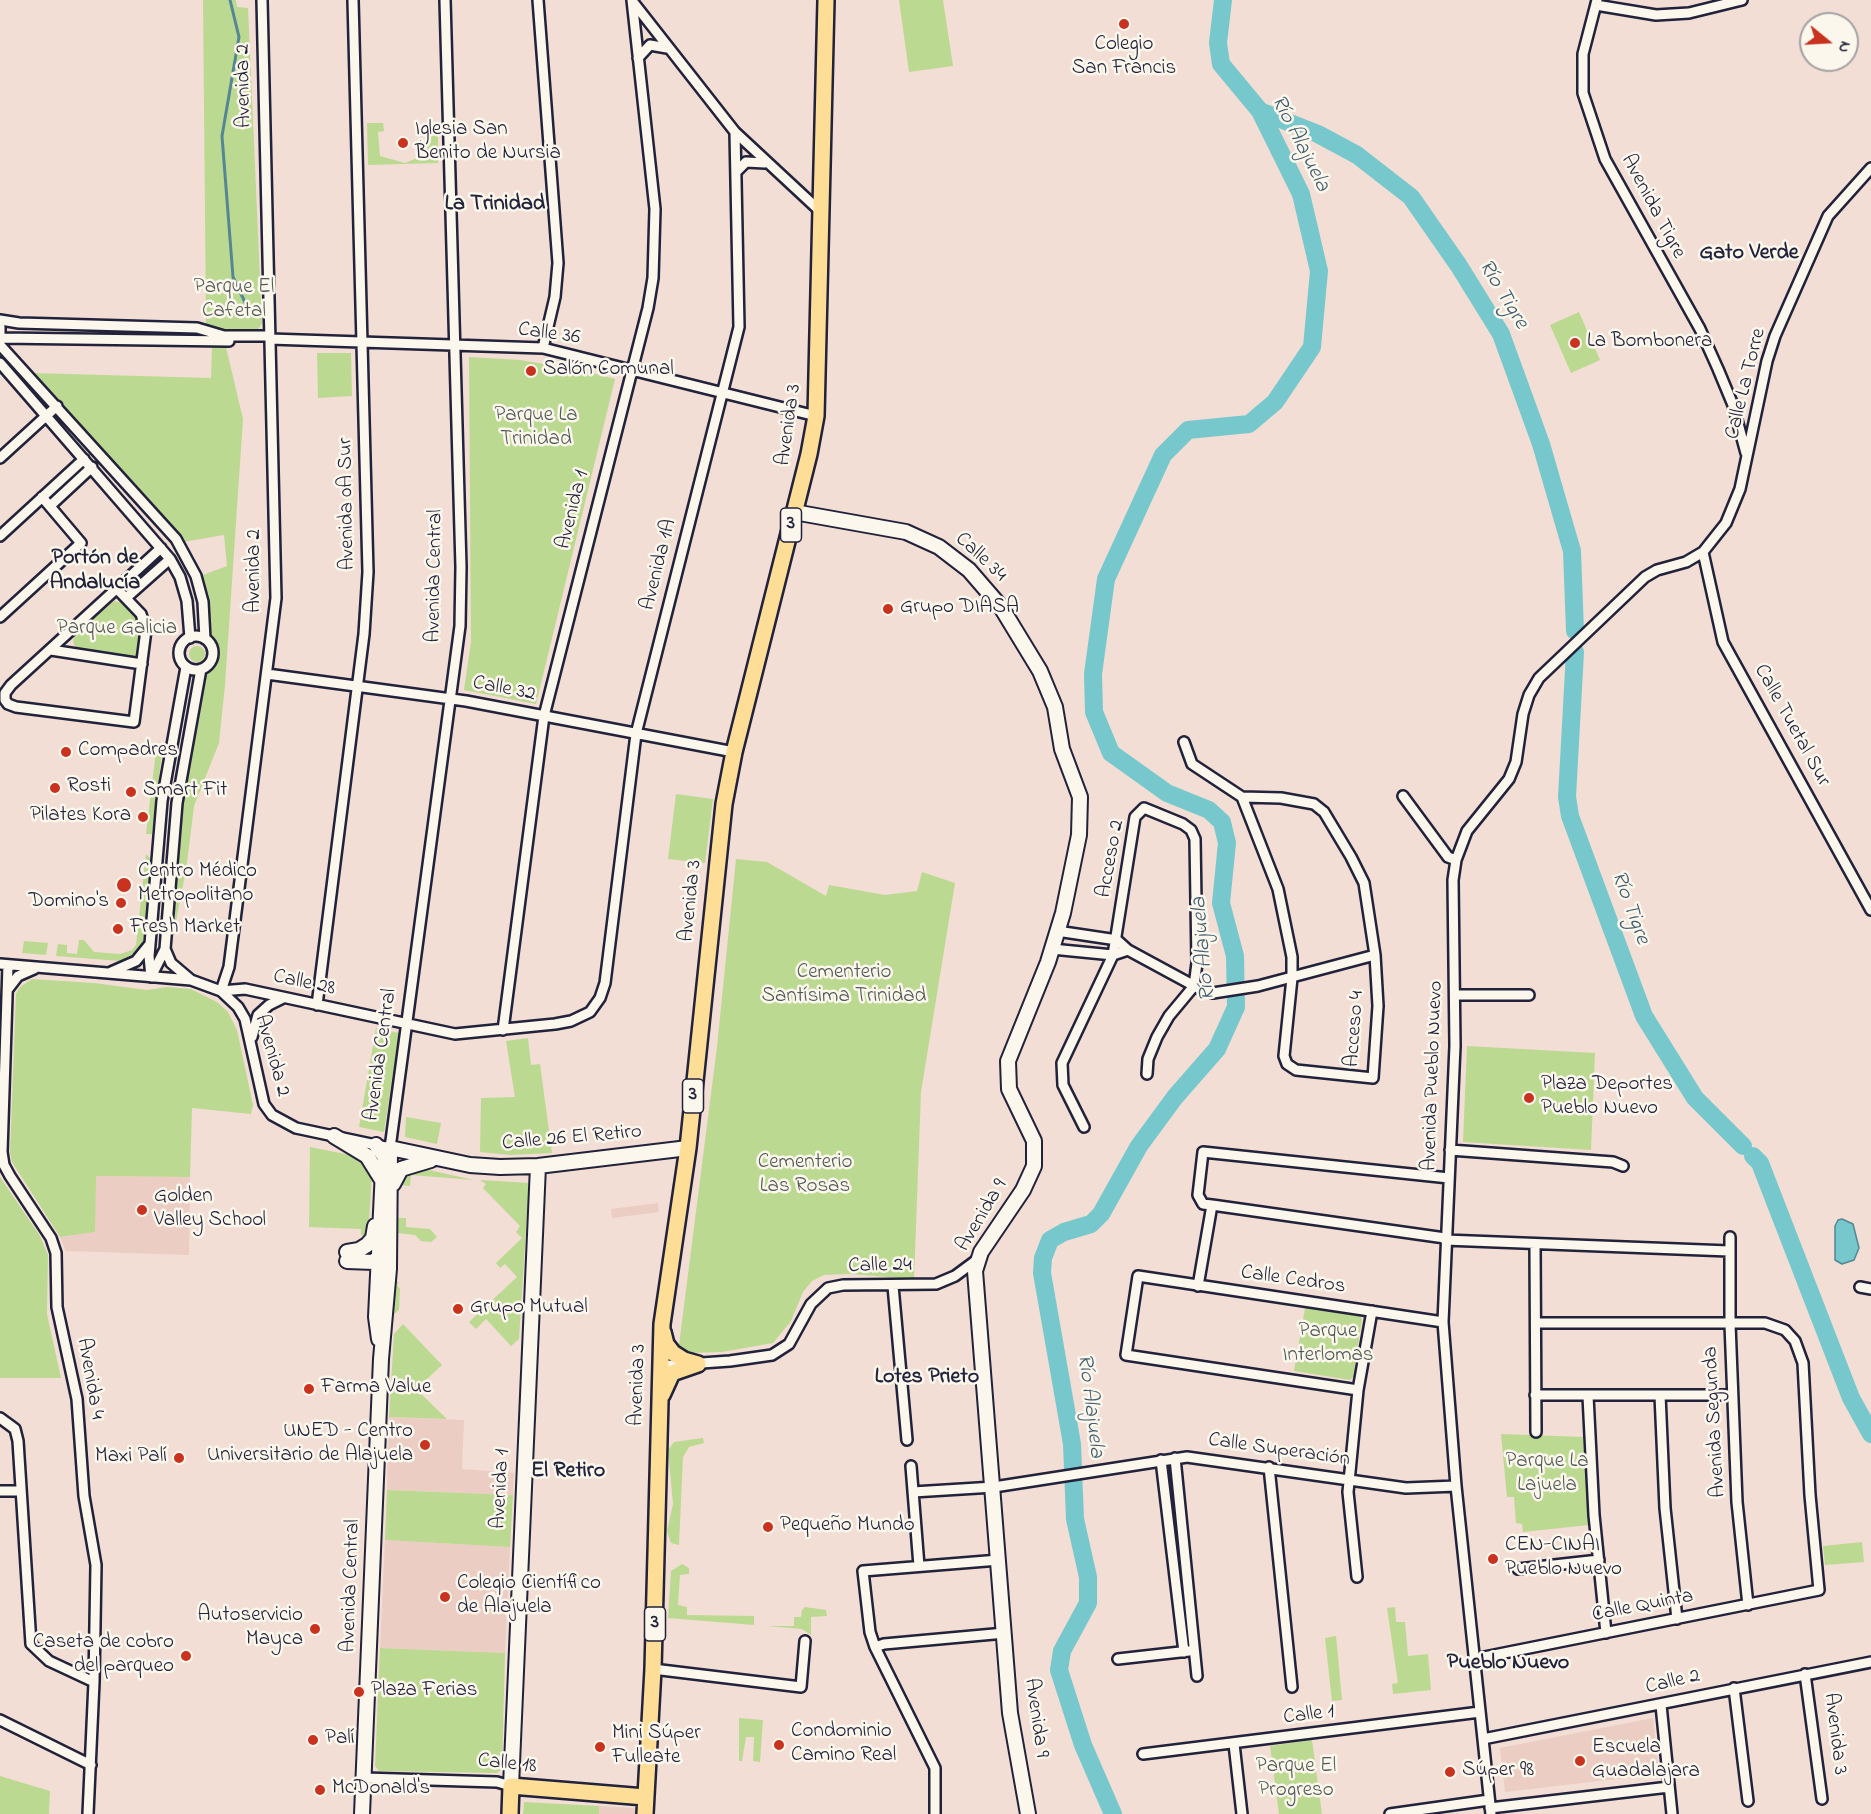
<!DOCTYPE html>
<meta charset="utf-8">
<style>
body{margin:0}
#map{position:relative;width:1871px;height:1814px;overflow:hidden;background:#f2ded4;font-family:"Indie Flower",sans-serif}
canvas{display:block}
.north{position:absolute;left:1799px;top:12px;width:60px;height:60px;box-sizing:border-box;background:#fbf7ec;border:2px solid #a4a2a5;border-radius:50%;rotate:108deg;font-size:16px;font-weight:700;line-height:24px;text-align:center;color:#22223b}
.north::after{content:'';display:block;margin:auto;width:21px;height:27px;background:#c8321e;clip-path:polygon(50% 0,100% 100%,50% 72%,0 100%)}
</style>
<div id="map">
<canvas width="1871" height="1814"></canvas>
<div class="north">N</div>
</div>
<script>
const g = document.querySelector('canvas').getContext('2d');
g.lineJoin = 'round';
function paint(path, color) {
  g.fillStyle = color;
  g.fill(path, 'evenodd');
}
function toPath(rows) {
  const path = new Path2D();
  for (const r of rows) {
    if (r.length === 3) {
      path.moveTo(r[0] + r[2], r[1]);
      path.arc(r[0], r[1], r[2], 0, 2 * Math.PI);
      continue;
    }
    path.moveTo(r[0], r[1]);
    for (let i = 2; i < r.length; i += 2) path.lineTo(r[i], r[i + 1]);
  }
  return path;
}
function trace(path, color, width, dash) {
  g.strokeStyle = color;
  g.lineWidth = width;
  g.lineCap = dash ? 'butt' : 'round';
  g.setLineDash(dash || []);
  g.stroke(path);
}
function write(font, color, halo, rows, align = 'center') {
  g.font = font + ' "Indie Flower",sans-serif';
  g.lineWidth = 5;
  g.setLineDash([]);
  g.textBaseline = 'middle';
  g.strokeStyle = halo;
  g.fillStyle = color;
  for (const [text, x, y, turn = 0] of rows) {
    g.save();
    g.translate(x, y);
    g.rotate((+turn || 0) * Math.PI / 180);
    g.textAlign = isNaN(turn) ? turn : align;
    if (halo) g.strokeText(text, 0, 0);
    g.fillText(text, 0, 0);
    g.restore();
  }
}
paint(toPath([
 [95,1176,190,1177,189,1255,66,1251,60,1237,95,1232],
 [658,1203,659,1212,612,1218,611,1209],
 [389,1417,464,1420,462,1469,514,1473,513,1495,387,1490],
 [385,1540,510,1547,505,1653,380,1648],
 [1653,1718,1659,1774,1505,1792,1500,1748],
 [599,1806,636,1808,636,1814,599,1814]
]), '#eccdc3');
paint(toPath([
 [203,0,236,0,237,7,248,8,262,323,257,331,229,331,206,324],
 [899,0,943,0,953,66,909,72],
 [367,123,383,123,384,131,378,132,380,156,405,163,427,154,428,130,438,130,438,163,368,165],
 [1579,312,1600,360,1571,373,1550,325],
 [212,347,226,347,243,419,225,685,219,743,194,806,186,870,172,942,181,797,204,674,212,669,217,651,209,637,200,576,227,566,224,535,183,542,32,373,211,378],
 [317,353,351,353,352,396,318,398],
 [469,357,520,360,581,370,615,379,536,704,464,690,471,642],
 [114,601,123,603,140,622,136,655,129,657,82,651,75,647,73,641,75,635],
 [197,654,8],
 [156,751,162,753,152,834,146,834],
 [676,794,713,799,705,863,668,859],
 [146,854,150,858,146,928,142,946,137,952,120,961,56,956,58,944,67,945,67,953,77,954,79,940,84,940,94,952,120,954,132,950,136,945],
 [736,859,767,862,826,896,829,885,885,895,917,891,922,872,955,883,921,1092,914,1279,850,1274,824,1275,812,1281,803,1292,791,1321,773,1343,722,1352,687,1353,679,1345,717,1047],
 [24,941,48,943,46,955,22,953],
 [32,979,94,983,147,990,166,987,191,989,217,1002,228,1012,237,1030,253,1105,251,1114,192,1108,190,1177,96,1176,95,1232,60,1237,12,1162,10,1153,16,994,20,987],
 [376,1028,399,1033,384,1132,359,1127],
 [528,1038,531,1065,540,1064,552,1153,510,1155,480,1152,481,1098,515,1097,506,1041],
 [1467,1046,1595,1053,1591,1150,1463,1142],
 [406,1117,441,1123,437,1144,405,1137],
 [310,1147,355,1156,363,1161,372,1175,368,1236,361,1235,361,1229,309,1227],
 [424,1169,474,1180,411,1175,410,1186,399,1185,408,1171],
 [0,1177,40,1236,48,1255,47,1314,61,1378,0,1378],
 [480,1180,529,1183,519,1339,511,1346,486,1319,476,1329,469,1322,517,1277,505,1264,500,1268,496,1263,522,1238,516,1232,520,1226,483,1188,486,1184],
 [397,1218,406,1218,406,1227,430,1229,437,1237,431,1242,421,1241,415,1235,397,1233],
 [394,1279,399,1283,397,1285,400,1289,399,1310,392,1316],
 [1305,1308,1360,1316,1362,1319,1353,1377,1350,1380,1294,1371],
 [403,1324,442,1365,416,1389,447,1419,389,1417,394,1334],
 [1501,1434,1583,1437,1589,1525,1523,1532,1522,1524,1516,1523,1514,1497,1507,1497],
 [703,1438,704,1443,689,1447,683,1457,679,1545,671,1543,667,1531,673,1504,668,1450,674,1442],
 [387,1490,513,1495,510,1547,385,1540],
 [1862,1542,1864,1562,1825,1565,1823,1546],
 [682,1564,689,1568,689,1574,680,1575,678,1605,687,1607,687,1615,754,1616,754,1625,668,1618,671,1571],
 [805,1607,826,1610,827,1616,811,1617,811,1635,802,1629,766,1626,794,1626,794,1617,801,1617,802,1610],
 [1395,1607,1396,1622,1405,1622,1408,1656,1428,1654,1431,1690,1393,1694,1392,1684,1398,1683,1387,1608],
 [1336,1636,1342,1700,1332,1701,1325,1638],
 [380,1648,505,1653,502,1769,497,1773,379,1771,375,1766],
 [739,1718,763,1720,760,1762,753,1761,754,1737,746,1737,742,1761,739,1761],
 [1312,1740,1322,1814,1279,1814,1270,1746],
 [0,1776,50,1791,49,1814,0,1814],
 [524,1802,599,1806,599,1814,523,1814]
]), '#bcd991');
const water = toPath([
 [1842,1219,1853,1224,1859,1248,1854,1260,1842,1264,1835,1260,1835,1226,1838,1220,1842,1219]
]);
paint(water, '#77c8cd');
trace(water, '#558693', 1.5);
trace(toPath([
 [230,0,239,37,222,136,233,277,251,315]
]), '#558693', 3);
trace(toPath([
 [1260,111,1318,134,1357,155,1411,197,1459,266,1501,334,1541,444,1572,551,1575,631],
 [1575,652,1567,797,1570,816,1644,1016,1695,1098,1743,1146],
 [1753,1156,1760,1163,1851,1398,1871,1434],
 [1113,1814,1083,1745,1059,1670,1062,1651,1088,1603,1088,1577,1075,1519,1072,1444,1042,1273,1043,1258,1050,1240,1064,1232,1091,1224,1101,1214,1139,1146,1175,1097,1217,1049,1236,1007,1235,956,1221,903,1227,843,1222,822,1209,810,1167,793,1111,753,1094,712,1093,674,1106,579,1163,455,1188,430,1249,424,1275,402,1312,347,1319,271,1301,194,1260,111,1221,64,1218,43,1223,0]
]), '#77c8cd', 18);
const street = toPath([
 [538,0,558,263,555,297,543,348],
 [1597,0,1583,54,1583,93,1605,159,1700,329,1718,369,1733,405,1746,453],
 [633,2,735,132,821,212],
 [1596,5,1656,15,1689,13,1742,0],
 [638,58,650,45,667,48],
 [736,172,746,162,765,163],
 [0,320,19,323,197,328,224,336,270,336],
 [0,327,0,337],
 [0,338,229,341],
 [270,339,543,348,816,416],
 [0,345,176,539,196,576,203,602,205,639],
 [0,363,170,559,180,577,187,601,190,638],
 [0,458,57,406],
 [50,506,92,467],
 [0,536,84,459],
 [1703,552,1723,642,1871,910],
 [117,589,141,614,146,630,134,722,16,707,8,704,5,700,5,693,11,685,161,548],
 [126,598,170,559],
 [0,617,81,543,42,497],
 [196,653,17],
 [51,650,142,664],
 [267,674,466,701,734,752],
 [1184,742,1192,764,1242,797,1278,889,1292,957,1292,978,1284,1056,1287,1064,1296,1070,1373,1078,1378,1006,1375,955,1364,883,1351,857,1324,812,1314,804,1281,798,1242,797],
 [1403,796,1448,857,1456,860],
 [165,949,171,963,191,980],
 [1052,949,1113,955,1128,950,1117,940,1057,931],
 [1128,950,1200,989,1213,993,1258,986,1375,955],
 [0,964,191,980,221,991,245,989,455,1034,555,1024,571,1021,590,1012,600,998,605,983,636,734,739,327,735,132],
 [8,965,2,1152,4,1165,10,1176,51,1238,56,1253,57,1307,77,1399,84,1496,96,1565,94,1682,88,1814],
 [111,972,136,961,149,945],
 [151,977,165,949,177,803,201,669],
 [151,977,149,956,162,801,186,667],
 [8,989,18,976,34,969],
 [221,991,238,1007,245,1019,264,1104,272,1115,296,1128,390,1148,460,626,461,567,445,0],
 [221,991,229,967,276,598,262,0],
 [1457,995,1529,995],
 [317,1005,364,634,368,572,353,0],
 [503,1030,544,716,648,308,653,278,655,209,632,0],
 [252,1037,258,1015,269,1005,283,998],
 [1084,1127,1063,1085,1062,1063,1113,955,1135,817,1144,808,1183,824,1191,830,1195,839,1197,963,1194,986,1169,1016,1157,1037,1148,1059,1147,1074],
 [1450,1150,1613,1162,1623,1166],
 [1730,1237,1730,1324,1737,1502,1748,1605],
 [1445,1238,1212,1205,1203,1204,1198,1195,1203,1152,1449,1178],
 [1445,1240,1729,1251],
 [1535,1244,1536,1432],
 [893,1286,907,1440],
 [1198,1286,1212,1205],
 [1860,1287,1871,1289],
 [659,1366,730,1361,772,1355,789,1344,811,1304,828,1288,843,1285,936,1284,955,1276,978,1259],
 [1358,1390,1126,1355,1138,1276,1443,1322],
 [1535,1395,1732,1395],
 [1660,1395,1665,1508,1677,1619],
 [1588,1396,1594,1515,1606,1633],
 [0,1418,15,1429,18,1441,31,1644,49,1661,94,1682],
 [1175,1458,1197,1676],
 [1161,1460,1184,1652],
 [911,1466,919,1566],
 [1269,1467,1292,1687],
 [0,1491,21,1491],
 [913,1492,994,1487,1187,1457,1406,1488,1456,1486],
 [1518,1569,1599,1560],
 [1357,1577,1348,1492,1358,1390,1372,1311],
 [875,1647,884,1644,1005,1633],
 [1118,1659,1189,1651],
 [1474,1659,1819,1590,1810,1495,1803,1363,1795,1341,1785,1330,1765,1323,1536,1323],
 [653,1669,801,1687,805,1641],
 [1805,1674,1822,1799],
 [1734,1688,1748,1801],
 [1661,1705,1672,1814],
 [0,1720,91,1765],
 [1483,1739,1871,1662],
 [1234,1744,1242,1814],
 [1143,1754,1480,1712],
 [364,1778,497,1782,511,1786],
 [1490,1808,1669,1787],
 [935,1814,935,1768,875,1647,870,1632,863,1571,999,1560],
 [1390,1814,1489,1800],
 [1491,1814,1456,1486,1443,1322,1455,1046,1453,880,1456,860,1467,831,1509,779,1516,762,1523,714,1529,695,1539,678,1645,577,1657,570,1686,562,1703,552,1726,523,1740,489,1767,361,1775,336,1828,216,1871,168]
]);
const secondary = toPath([
 [794,512,906,532,939,547,969,570,1001,607,1040,671,1055,707,1062,749,1080,797,1079,835,1063,913,1048,962,1008,1061,1009,1089,1034,1141,1034,1166,1023,1190,981,1252,975,1271,1010,1713,1028,1814],
 [334,1136,367,1156,382,1180],
 [376,1145,384,1156,387,1167],
 [390,1148,470,1165,500,1167,538,1166,688,1148],
 [393,1184,401,1169,431,1160],
 [347,1252,359,1250,367,1245,373,1238,375,1226],
 [347,1261,374,1262,383,1252],
 [379,1339,376,1317,383,1170],
 [511,1786,538,1166],
 [362,1814,381,1359,389,1269,390,1148]
]);
const primary = toPath([
 [663,1332,666,1344,673,1353,684,1360,698,1364],
 [662,1395,672,1373,698,1364],
 [510,1814,511,1786,645,1797],
 [645,1814,653,1669,662,1324,688,1148,724,804,734,752,809,454,816,416,826,0]
]);
trace(street, '#22223b', 14);
trace(secondary, '#22223b', 18);
trace(primary, '#22223b', 20);
trace(street, '#fbf7ec', 9);
trace(secondary, '#fbf7ec', 14);
trace(primary, '#fede96', 15);
for (const [x, y, r, color] of [
 [1124,24,6,"#c8321e"],
 [403,143,6,"#c8321e"],
 [1575,343,6,"#c8321e"],
 [531,371,6,"#c8321e"],
 [888,609,6,"#c8321e"],
 [66,752,6,"#c8321e"],
 [55,788,6,"#c8321e"],
 [131,792,6,"#c8321e"],
 [143,817,6,"#c8321e"],
 [124,885,8,"#c8321e"],
 [121,903,6,"#c8321e"],
 [118,929,6,"#c8321e"],
 [1529,1098,6,"#c8321e"],
 [142,1210,6,"#c8321e"],
 [458,1309,6,"#c8321e"],
 [309,1389,6,"#c8321e"],
 [425,1445,6,"#c8321e"],
 [179,1458,6,"#c8321e"],
 [768,1527,6,"#c8321e"],
 [1493,1559,6,"#c8321e"],
 [445,1597,6,"#c8321e"],
 [315,1629,6,"#c8321e"],
 [186,1656,6,"#c8321e"],
 [359,1692,6,"#c8321e"],
 [313,1740,6,"#c8321e"],
 [779,1745,6,"#c8321e"],
 [600,1747,6,"#c8321e"],
 [1580,1761,6,"#c8321e"],
 [1450,1772,6,"#c8321e"],
 [320,1790,6,"#c8321e"]
]) {
  const dot = new Path2D();
  dot.arc(x, y, r, 0, 2 * Math.PI);
  g.fillStyle = color;
  g.fill(dot);
  trace(dot, '#fbf7ec', 2);
}
for (const [x, y, w] of [
 [791,525,21],
 [693,1096,21],
 [655,1624,21]
]) {
  const box = new Path2D();
  box.roundRect(x - w / 2, y - 17, w, 34, 4.5);
  g.fillStyle = '#fbf7ec';
  g.fill(box);
  trace(box, '#22223b', 1.5);
}
write('bold 20px', '#22223b', null, [
 ["3",791,525],
 ["3",693,1096],
 ["3",655,1624]
]);
write('21px', '#22223b', '#fbf7ec', [
 ["Colegio",1124,46,"center"],
 ["San Francis",1124,70,"center"],
 ["Iglesia San",415,131],
 ["Benito de Nursia",415,155],
 ["La Bombonera",1587,343],
 ["Salón Comunal",543,371],
 ["Grupo DIASA",900,609],
 ["Compadres",78,752],
 ["Rosti",67,788],
 ["Smart Fit",143,792],
 ["Pilates Kora",131,817,"right"],
 ["Centro Médico",138,873],
 ["Metropolitano",138,897],
 ["Domino's",109,903,"right"],
 ["Fresh Market",130,929],
 ["Plaza Deportes",1541,1086],
 ["Pueblo Nuevo",1541,1110],
 ["Golden",154,1198],
 ["Valley School",154,1222],
 ["Grupo Mutual",470,1309],
 ["Farma Value",321,1389],
 ["UNED - Centro",413,1433,"right"],
 ["Universitario de Alajuela",413,1457,"right"],
 ["Maxi Palí",167,1458,"right"],
 ["Pequeño Mundo",780,1527],
 ["CEN-CINAI",1505,1547],
 ["Pueblo Nuevo",1505,1571],
 ["Colegio Científico",457,1585],
 ["de Alajuela",457,1609],
 ["Autoservicio",303,1617,"right"],
 ["Mayca",303,1641,"right"],
 ["Caseta de cobro",174,1644,"right"],
 ["del parqueo",174,1668,"right"],
 ["Plaza Ferias",371,1692],
 ["Condominio",791,1733],
 ["Camino Real",791,1757],
 ["Mini Súper",612,1735],
 ["Fulleate",612,1759],
 ["Palí",325,1740],
 ["Escuela",1592,1749],
 ["Guadalajara",1592,1773],
 ["Súper 98",1462,1772],
 ["McDonald's",332,1790]
], 'left');
write('21px', '#22223b', '#fbf7ec', [
 ["Avenida 2",245,86,-91],
 ["Avenida Tigre",1652,207,62],
 ["Calle 36",549,335,8],
 ["Calle La Torre",1747,384,-76],
 ["Avenida 3",790,425,-82],
 ["Avenida 0A Sur",348,504,-91],
 ["Avenida 1",574,510,-76],
 ["Calle 34",980,558,43],
 ["Avenida 1A",660,565,-76],
 ["Avenida 2",256,571,-90],
 ["Avenida Central",436,576,-89],
 ["Calle 32",504,690,11],
 ["Calle Tuetal Sur",1791,726,61],
 ["Acceso 2",1112,859,-80],
 ["Avenida 3",692,901,-84],
 ["Calle 28",304,984,12],
 ["Acceso 4",1356,1029,-86],
 ["Avenida Central",382,1055,-82],
 ["Avenida 2",271,1056,74],
 ["Avenida Pueblo Nuevo",1434,1076,-88],
 ["Calle 26 El Retiro",572,1139,-5],
 ["Avenida 9",983,1216,-59],
 ["Calle 24",880,1267,-1],
 ["Calle Cedros",1293,1281,8],
 ["Avenida 4",89,1379,80],
 ["Avenida 3",639,1385,-88],
 ["Avenida Segunda",1716,1422,-93],
 ["Calle Superación",1279,1451,8],
 ["Avenida 1",502,1489,-87],
 ["Avenida Central",352,1586,-88],
 ["Calle Quinta",1643,1607,-11],
 ["Calle 2",1673,1683,-13],
 ["Calle 1",1309,1716,-7],
 ["Avenida 9",1035,1718,82],
 ["Avenida 3",1834,1734,83],
 ["Calle 18",507,1765,6]
]);
write('21px', '#505955', '#fbf7ec', [
 ["Parque El",234,289],
 ["Cafetal",234,313],
 ["Parque La",536,417],
 ["Trinidad",536,441],
 ["Parque Galicia",117,630],
 ["Cementerio",844,974],
 ["Santísima Trinidad",844,998],
 ["Cementerio",805,1164],
 ["Las Rosas",805,1188],
 ["Parque",1328,1333],
 ["Interlomas",1328,1357],
 ["Parque La",1547,1463],
 ["Lajuela",1547,1487],
 ["Parque El",1296,1768],
 ["Progreso",1296,1792]
]);
write('italic 22px', '#405c6e', '#fbf7ec', [
 ["Río Alajuela",1299,144,63],
 ["Río Tigre",1502,295,59],
 ["Río Tigre",1629,908,70],
 ["Río Alajuela",1205,949,-95],
 ["Río Alajuela",1089,1406,83]
]);
write('bold 22px', '#22223b', '#fbf7ec', [
 ["La Trinidad",495,205],
 ["Gato Verde",1749,254],
 ["Portón de",95,559],
 ["Andalucía",95,584],
 ["Lotes Prieto",927,1378],
 ["El Retiro",568,1472],
 ["Pueblo Nuevo",1508,1664]
]);
</script>
